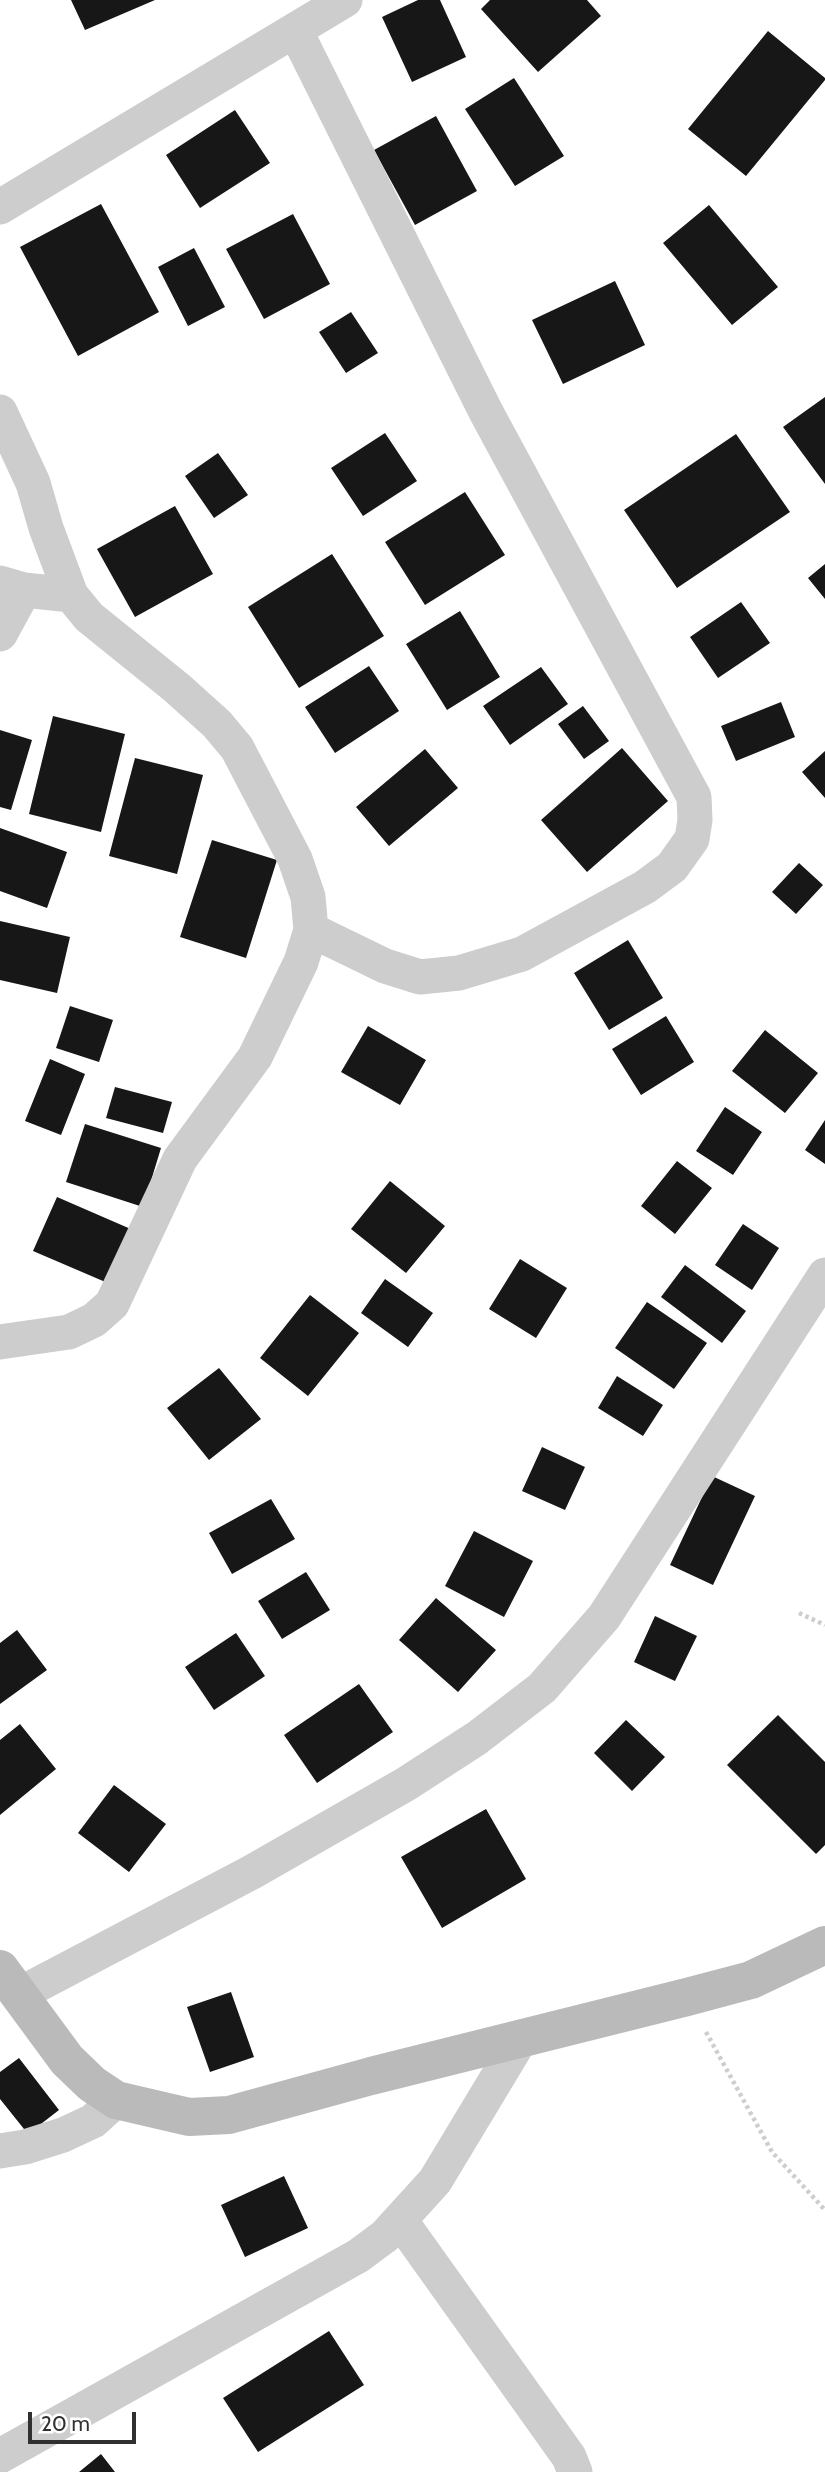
<!DOCTYPE html>
<style>
body{margin:0}
#map{position:relative;width:825px;height:2472px;overflow:hidden;background:#fff;font-family:Cabin,sans-serif}
canvas{display:block}
.scale{position:absolute;left:28px;top:2412px;width:108px;height:32px;box-sizing:border-box;border:4px solid #303030;border-top:0;padding-left:9px;font-size:21px;line-height:24px;white-space:nowrap;color:#303030;-webkit-text-stroke:5px #fff;paint-order:stroke}
</style>
<div id="map">
<canvas width="825" height="2472"></canvas>
<div class="scale">20 m</div>
</div>
<script>
const g = document.querySelector('canvas').getContext('2d');
g.lineJoin = 'round';
function paint(path, color) {
  g.fillStyle = color;
  g.fill(path, 'evenodd');
}
function toPath(rows) {
  const path = new Path2D();
  for (const r of rows) {
    path.moveTo(r[0], r[1]);
    for (let i = 2; i < r.length; i += 2) path.lineTo(r[i], r[i + 1]);
  }
  return path;
}
function trace(path, color, width, dash) {
  g.strokeStyle = color;
  g.lineWidth = width;
  g.lineCap = dash ? 'butt' : 'round';
  g.setLineDash(dash || []);
  g.stroke(path);
}
paint(toPath([
 [71,0,155,0,85,30],
 [418,0,440,0,466,57,412,82,382,17],
 [490,0,587,0,601,16,538,72,481,9],
 [768,31,825,78,825,80,746,176,688,129],
 [514,78,564,156,515,186,465,109],
 [235,110,270,163,200,208,166,155],
 [436,116,477,191,415,225,374,150],
 [101,204,159,312,78,356,20,247],
 [709,205,778,287,732,325,663,243],
 [293,214,330,284,264,319,226,249],
 [194,248,225,307,188,326,158,267],
 [615,281,645,345,563,384,532,320],
 [351,312,378,353,346,373,319,332],
 [825,397,825,484,783,427],
 [385,433,417,481,363,516,331,468],
 [736,434,790,512,677,588,624,510],
 [218,453,248,495,214,518,185,476],
 [465,492,505,555,425,605,385,542],
 [175,506,213,574,135,617,97,549],
 [332,554,384,636,299,688,248,607],
 [825,564,825,599,808,578],
 [741,602,770,643,718,678,690,637],
 [460,611,500,677,447,710,406,644],
 [369,666,399,711,335,753,305,707],
 [541,667,568,704,510,745,483,706],
 [781,702,795,737,736,761,721,726],
 [583,706,609,741,584,759,558,724],
 [53,716,125,734,101,832,29,814],
 [0,730,32,740,11,810,0,807],
 [622,748,668,801,587,872,541,820],
 [425,749,458,788,389,846,356,807],
 [825,751,825,798,802,772],
 [135,758,203,775,177,874,109,856],
 [0,828,67,852,47,908,0,891],
 [212,840,277,860,246,958,180,937],
 [799,863,823,885,796,914,772,892],
 [0,921,70,937,57,993,0,980],
 [628,940,663,998,609,1030,574,973],
 [70,1006,113,1020,99,1062,56,1048],
 [666,1016,694,1062,641,1095,612,1049],
 [368,1026,426,1060,400,1105,341,1072],
 [765,1030,818,1073,785,1113,732,1071],
 [50,1059,85,1074,61,1135,25,1121],
 [115,1087,172,1102,163,1133,106,1118],
 [725,1107,762,1132,733,1175,696,1151],
 [825,1120,825,1164,805,1150],
 [85,1124,161,1148,143,1207,66,1182],
 [677,1161,712,1188,675,1234,641,1206],
 [390,1181,445,1226,406,1273,351,1229],
 [57,1197,133,1230,110,1284,33,1251],
 [743,1224,779,1248,752,1290,715,1265],
 [520,1259,567,1288,536,1338,489,1309],
 [685,1265,746,1311,722,1343,661,1297],
 [385,1279,433,1313,408,1347,361,1313],
 [310,1295,359,1333,308,1396,260,1358],
 [647,1302,707,1343,674,1389,615,1348],
 [219,1368,261,1419,209,1460,167,1408],
 [617,1376,663,1405,643,1436,598,1408],
 [542,1447,585,1467,565,1510,522,1491],
 [712,1476,755,1496,713,1585,670,1565],
 [271,1499,295,1539,232,1574,209,1533],
 [474,1531,533,1561,504,1617,445,1586],
 [306,1572,330,1610,282,1639,258,1601],
 [436,1598,496,1650,458,1692,399,1640],
 [655,1616,697,1636,675,1681,634,1662],
 [17,1630,47,1670,0,1704,0,1643],
 [236,1633,265,1676,214,1710,185,1667],
 [359,1684,393,1732,317,1783,284,1735],
 [778,1715,825,1762,825,1845,816,1854,727,1765],
 [626,1720,665,1757,632,1791,594,1753],
 [20,1724,56,1769,0,1815,0,1740],
 [114,1785,166,1824,129,1872,78,1833],
 [486,1809,526,1879,442,1928,401,1857],
 [231,1992,254,2057,210,2072,187,2007],
 [19,2058,59,2110,28,2134,0,2099,0,2072],
 [284,2176,308,2228,245,2257,221,2205],
 [329,2331,364,2385,258,2452,223,2398],
 [101,2454,115,2472,79,2472]
]), '#171717');
trace(toPath([
 [799,1613,825,1625],
 [706,2032,772,2152,825,2210]
]), '#cdcdcd', 4.5, [3.5, 3.5]);
trace(toPath([
 [295,30,486,412,694,797,695,820,692,839,672,867,645,887,522,954,459,973,420,977,385,966,311,930],
 [0,207,345,0],
 [0,412,33,483,46,528,71,595,89,617,177,688,217,724,237,748,295,859,308,897,311,930,301,962,255,1057,180,1159,112,1304,94,1320,69,1332,0,1342],
 [0,583,24,590,71,595],
 [0,634,24,590],
 [20,1994,252,1872,406,1784,477,1738,542,1688,604,1617,825,1275],
 [0,2151,25,2147,63,2135,93,2121,116,2100],
 [400,2220,569,2457,575,2472],
 [0,2456,358,2256,385,2236,435,2181,520,2040]
]), '#cdcdcd', 35);
trace(toPath([
 [0,1969,67,2060,92,2084,116,2100,189,2117,229,2115,371,2076,687,1997,751,1980,825,1945]
]), '#bababa', 38);
</script>
